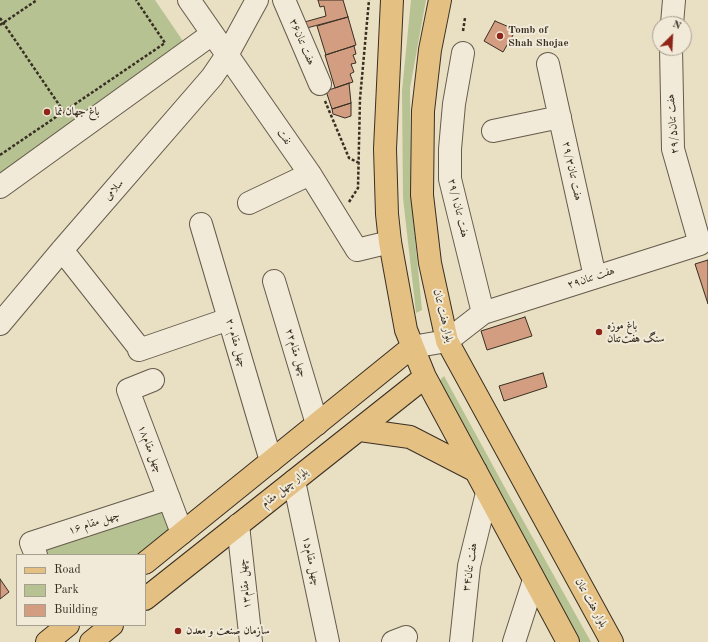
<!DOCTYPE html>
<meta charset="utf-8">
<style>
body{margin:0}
#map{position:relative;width:708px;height:642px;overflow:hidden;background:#e9dfc3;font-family:"Old Standard TT",serif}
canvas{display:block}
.legend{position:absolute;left:16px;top:554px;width:130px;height:72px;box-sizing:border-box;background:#f1ead8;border:1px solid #a79f90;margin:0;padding:5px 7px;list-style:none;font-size:12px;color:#392f23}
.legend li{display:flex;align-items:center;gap:8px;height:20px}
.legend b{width:20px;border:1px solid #a79f90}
.north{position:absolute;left:652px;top:16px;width:40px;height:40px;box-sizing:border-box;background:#f1ead8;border:1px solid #a79f90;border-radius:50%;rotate:24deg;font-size:11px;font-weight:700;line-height:16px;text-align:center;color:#392f23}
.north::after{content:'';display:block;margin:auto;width:14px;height:18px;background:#8f2418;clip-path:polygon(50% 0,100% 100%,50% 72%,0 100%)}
</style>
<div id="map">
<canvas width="708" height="642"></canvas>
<ul class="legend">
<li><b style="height:5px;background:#e4c082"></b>Road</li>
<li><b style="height:11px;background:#b7c293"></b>Park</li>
<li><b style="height:11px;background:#d29d81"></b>Building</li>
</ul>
<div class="north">N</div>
</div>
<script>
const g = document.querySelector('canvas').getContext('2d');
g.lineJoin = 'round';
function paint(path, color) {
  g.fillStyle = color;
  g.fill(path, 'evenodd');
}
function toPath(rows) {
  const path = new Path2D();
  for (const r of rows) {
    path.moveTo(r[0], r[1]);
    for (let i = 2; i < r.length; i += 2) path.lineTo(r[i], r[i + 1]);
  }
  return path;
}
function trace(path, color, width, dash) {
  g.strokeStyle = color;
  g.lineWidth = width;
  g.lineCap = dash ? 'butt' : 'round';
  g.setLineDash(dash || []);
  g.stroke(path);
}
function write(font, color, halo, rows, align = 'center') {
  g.font = font + ' "Old Standard TT",Amiri,serif';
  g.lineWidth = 4;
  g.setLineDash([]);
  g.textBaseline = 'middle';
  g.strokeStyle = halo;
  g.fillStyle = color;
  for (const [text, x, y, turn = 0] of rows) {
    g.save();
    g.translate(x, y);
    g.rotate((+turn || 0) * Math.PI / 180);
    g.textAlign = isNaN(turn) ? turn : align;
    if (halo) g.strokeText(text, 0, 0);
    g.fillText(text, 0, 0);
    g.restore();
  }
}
paint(toPath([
 [0,0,155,0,187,47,0,177],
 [411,0,426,0,410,88,411,197,422,310,416,313,403,198,402,91],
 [444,376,510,497,591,642,580,642,527,546,439,381],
 [162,511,170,532,139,555,48,555,46,549]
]), '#b7c293');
const building = toPath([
 [318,0,343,0,348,17,303,29,301,23,326,16,324,6,320,7,318,0],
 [348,17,356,45,326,55,317,26,348,17],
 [495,21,516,30,503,52,484,41,495,21],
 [354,46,356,54,353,55,356,63,351,64,354,72,350,74,353,82,335,88,325,55,354,46],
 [349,83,351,103,332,109,326,91,349,83],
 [351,103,351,116,345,118,333,114,332,109,351,103],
 [708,260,708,304,695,264,708,260],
 [525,317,532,336,487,350,481,331,525,317],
 [543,373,547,387,504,401,499,386,543,373],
 [0,579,9,592,0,599,0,579]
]);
paint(building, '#d29d81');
trace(building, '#392f23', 1);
const minor = toPath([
 [189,0,310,174,357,250,390,242],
 [284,0,320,84],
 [672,24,674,0],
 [463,53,454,104,450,149,450,179,483,313],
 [548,64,595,277],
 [493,131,560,117],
 [0,187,212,34],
 [249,203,310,174],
 [201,224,271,461],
 [62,250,136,344],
 [274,281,317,424],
 [0,324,62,250,212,77,227,55,257,0],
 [412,347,447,341,483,313,700,244,673,149,671,48],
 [139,350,229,319],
 [153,380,128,390,182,533],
 [294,481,328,642],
 [238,525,251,642],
 [36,555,31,543,169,498],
 [393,642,406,637],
 [461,642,469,566,487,493],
 [514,642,534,580]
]);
const major = toPath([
 [392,0,385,149,387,214,390,242,406,330,425,377,568,642],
 [440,0,430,50,423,111,422,195,430,263,447,341,612,642],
 [360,430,410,437,476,471],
 [145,563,412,347],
 [145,599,425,377],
 [47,642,68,625],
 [91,642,112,625]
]);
trace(minor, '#655b4b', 24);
trace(major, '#392f23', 24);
trace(toPath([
 [0,18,64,112],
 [0,25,37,0],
 [463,31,465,18],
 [325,101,349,158,359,163],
 [0,155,165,43,136,0],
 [349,202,358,188,360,99,369,0]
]), '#392f23', 2.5, [3, 2]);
trace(minor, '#f1ead8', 22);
trace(major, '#e4c082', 22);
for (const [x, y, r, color] of [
 [500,36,4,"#8f2418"],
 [47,112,4,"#8f2418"],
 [599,332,4,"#8f2418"],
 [178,631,4,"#8f2418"]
]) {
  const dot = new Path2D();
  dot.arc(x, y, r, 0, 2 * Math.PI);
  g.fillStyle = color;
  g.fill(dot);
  trace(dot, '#f1ead8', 1.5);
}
write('bold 11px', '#392f23', '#f1ead8', [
 ["Tomb of",508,30],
 ["Shah Shojae",508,43],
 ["باغ جهان نما",55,112],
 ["باغ‌ موزه",607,326],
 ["سنگ هفت‌تنان",607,339],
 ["سازمان صنعت و معدن",186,631]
], 'left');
write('11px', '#392f23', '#f1ead8', [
 ["هفت تنان۳۶",302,42,67],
 ["۲۹/۵هفت تنان",673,124,-94],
 ["نفت",284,137,55],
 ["۲۹/۳هفت تنان",572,171,78],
 ["سلامی",114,190,-49],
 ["۲۹/۱هفت تنان",458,208,77],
 ["هفت تنان۲۹",591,278,-18],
 ["بلوار هفت تنان",443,316,76],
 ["چهل مقام۲۰",236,343,74],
 ["چهل مقام۲۲",296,353,73],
 ["۱۸چهل مقام",150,449,69],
 ["بلوار چهل مقام",285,488,-38],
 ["چهل مقام ۱۶",94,523,-18],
 ["چهل مقام۱۵",311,561,78],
 ["هفت تنان۳۴",470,567,-81],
 ["چهل مقام۱۳",245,584,-96],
 ["بلوار هفت تنان",591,603,61]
]);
</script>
